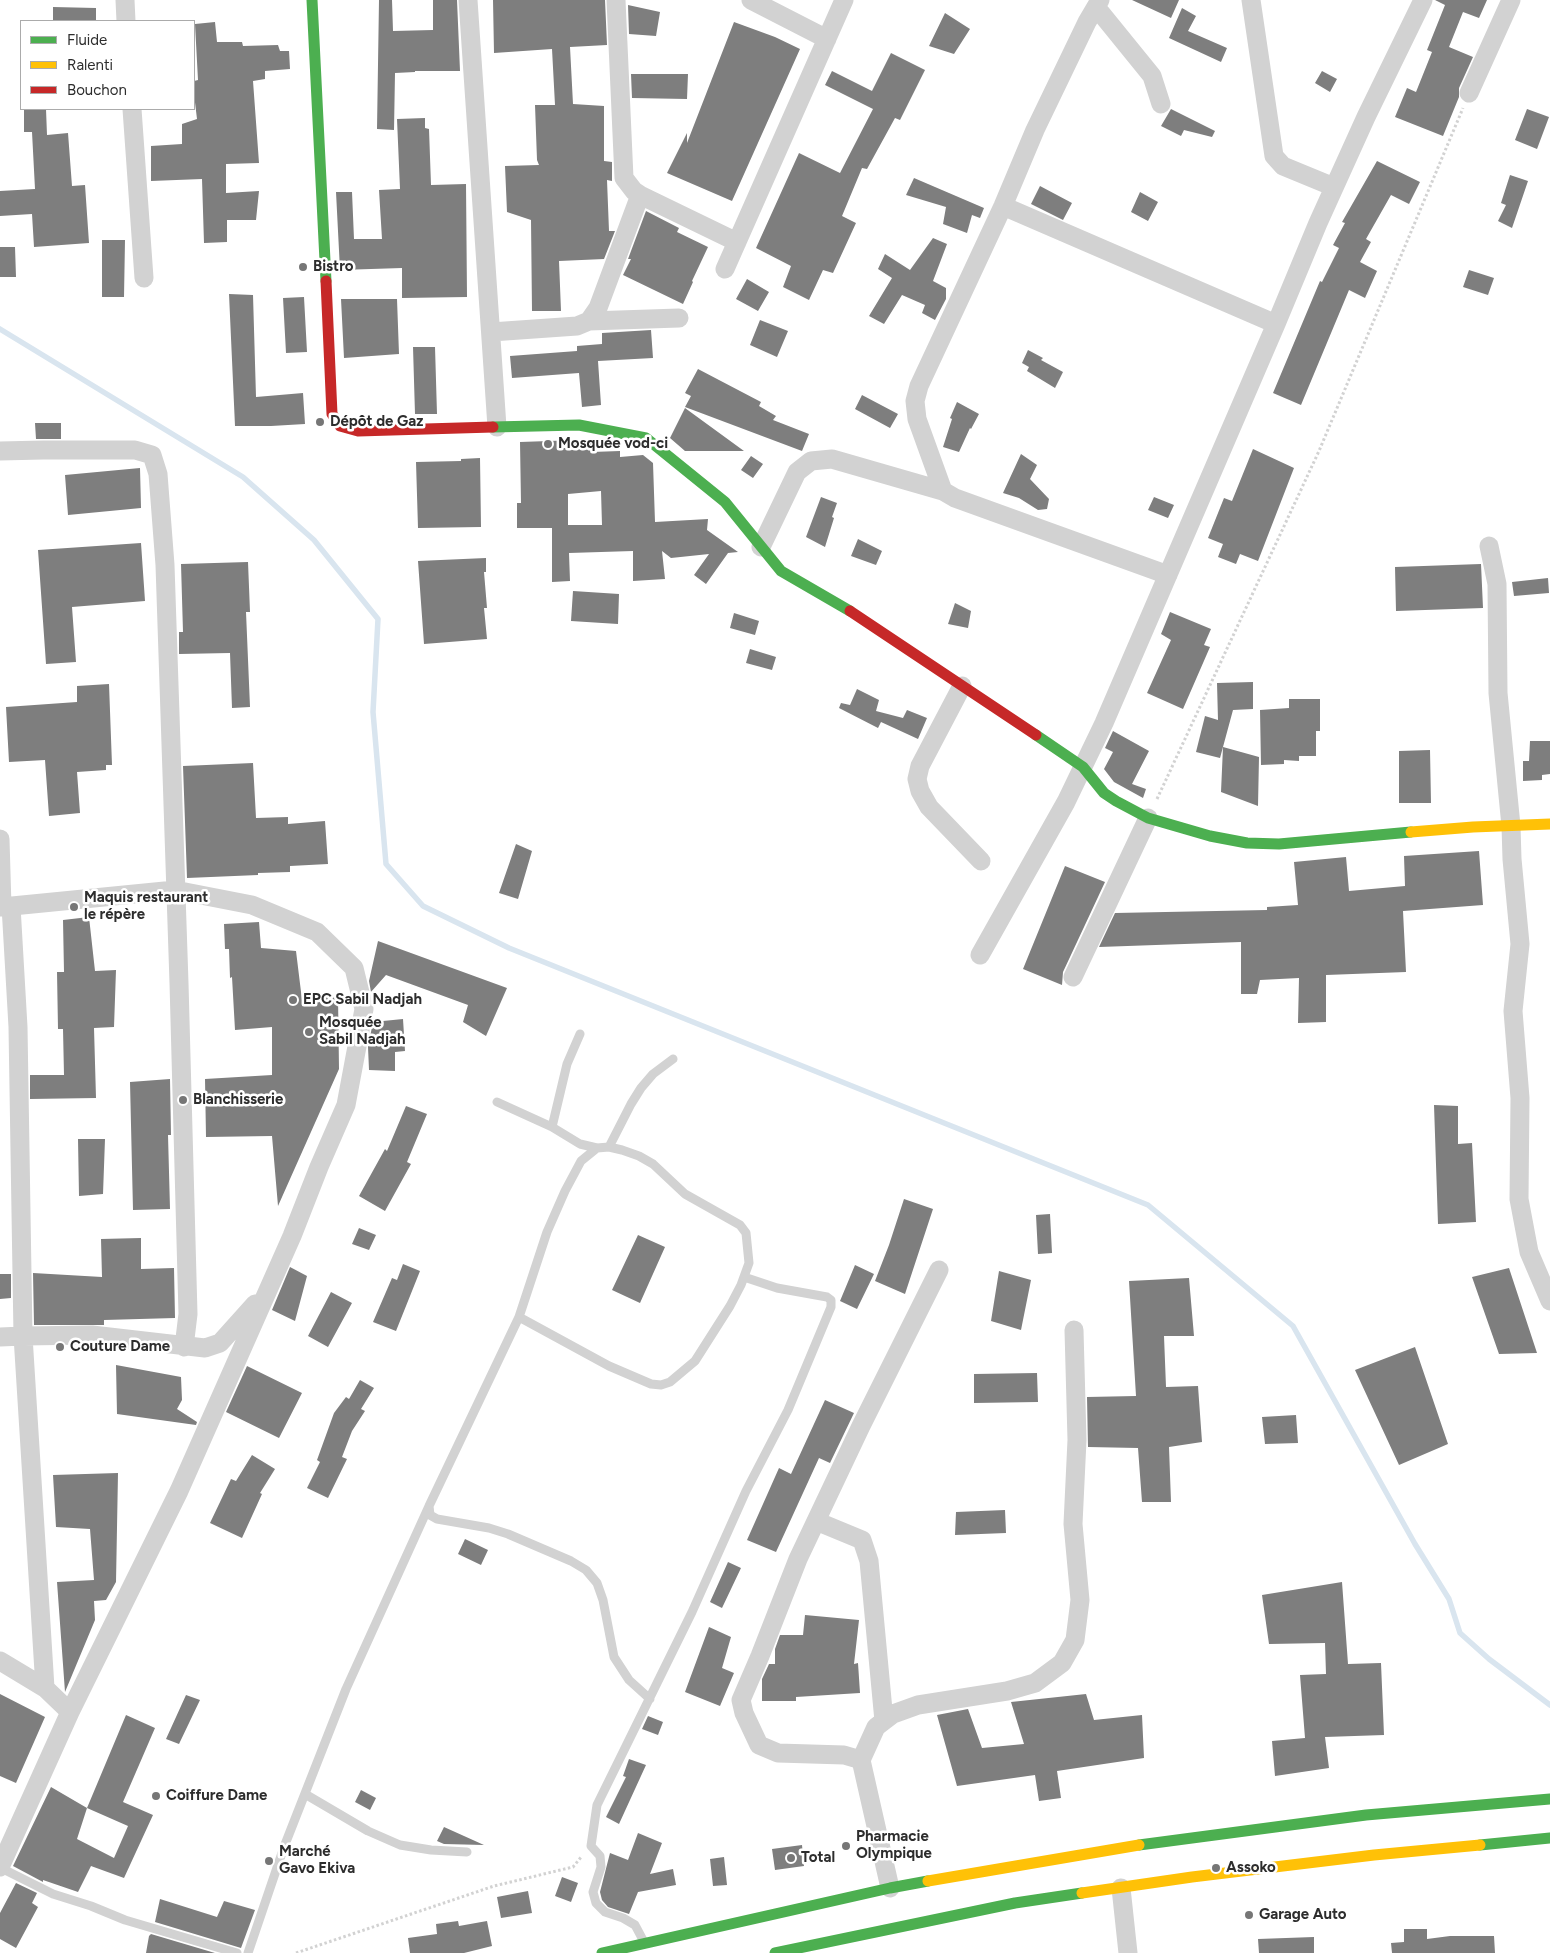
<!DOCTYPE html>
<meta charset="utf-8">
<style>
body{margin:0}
#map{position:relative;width:1550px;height:1953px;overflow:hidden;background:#fff;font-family:Figtree,sans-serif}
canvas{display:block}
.legend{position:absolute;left:20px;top:20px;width:175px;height:90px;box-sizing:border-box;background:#fff;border:1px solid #ababab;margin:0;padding:6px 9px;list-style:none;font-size:15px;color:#2d2d2d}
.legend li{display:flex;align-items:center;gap:10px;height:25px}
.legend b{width:25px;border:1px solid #ababab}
</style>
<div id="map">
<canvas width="1550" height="1953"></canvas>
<ul class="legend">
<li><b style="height:6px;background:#4caf50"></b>Fluide</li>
<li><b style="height:6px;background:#ffc107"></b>Ralenti</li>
<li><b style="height:6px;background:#c62828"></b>Bouchon</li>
</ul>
</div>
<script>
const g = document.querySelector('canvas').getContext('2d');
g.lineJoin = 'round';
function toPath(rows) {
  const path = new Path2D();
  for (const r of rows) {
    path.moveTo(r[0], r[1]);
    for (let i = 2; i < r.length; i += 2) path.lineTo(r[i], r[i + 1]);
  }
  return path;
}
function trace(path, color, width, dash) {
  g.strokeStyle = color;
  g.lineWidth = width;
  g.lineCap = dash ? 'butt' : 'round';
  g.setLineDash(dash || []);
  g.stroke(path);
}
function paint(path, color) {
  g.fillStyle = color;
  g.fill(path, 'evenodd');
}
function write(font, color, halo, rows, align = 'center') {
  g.font = font + ' Figtree,sans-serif';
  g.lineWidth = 5;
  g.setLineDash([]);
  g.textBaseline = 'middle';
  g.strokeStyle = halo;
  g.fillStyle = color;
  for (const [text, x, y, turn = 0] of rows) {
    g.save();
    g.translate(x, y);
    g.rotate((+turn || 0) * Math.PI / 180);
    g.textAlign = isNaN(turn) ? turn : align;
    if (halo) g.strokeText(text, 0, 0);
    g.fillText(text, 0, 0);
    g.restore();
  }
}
trace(toPath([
 [0,329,243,477,314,540,378,619,373,712,386,864,423,906,509,948,1148,1205,1293,1326,1415,1544,1449,1599,1460,1633,1489,1659,1550,1705]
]), '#d9e5ef', 5.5);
paint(toPath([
 [379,0,392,0,393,31,433,30,433,0,457,0,460,71,415,71,415,72,395,73,394,130,377,129],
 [493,0,605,0,607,45,570,47,573,104,604,106,604,161,612,162,612,181,607,180,609,231,615,231,604,259,559,261,561,311,532,311,531,220,507,212,505,166,539,165,537,160,535,105,555,105,552,49,494,53],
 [1132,0,1179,0,1171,18],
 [1435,0,1487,0,1479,18,1463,12,1449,47,1473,57,1459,88,1459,97,1443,136,1395,117,1407,88,1416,92,1432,52,1427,50,1445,5],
 [628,5,660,12,656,36,629,34],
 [53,7,96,8,96,21,53,21],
 [1182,8,1196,16,1188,31,1227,48,1221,62,1169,38],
 [945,13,970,29,954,54,929,46],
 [215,22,217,42,242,42,243,46,278,45,280,51,289,51,290,69,265,71,265,79,253,81,259,163,226,164,226,193,259,191,256,220,227,220,227,242,204,243,202,179,151,181,151,146,182,144,182,124,197,119,194,94,194,81,198,80,195,24],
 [734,22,775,37,800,49,732,201,667,173,687,133,687,143],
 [891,53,925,70,900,120,895,118,867,169,862,168,842,216,856,223,833,273,823,270,809,300,783,287,791,266,756,248,799,153,840,173,873,109,825,85,832,71,872,91],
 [1322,71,1337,79,1330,92,1315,83],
 [631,74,688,74,687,99,632,98],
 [24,109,46,109,47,135,68,133,72,186,85,185,89,243,34,247,32,214,0,216,0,191,35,189,32,132,24,132],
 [1171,109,1215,131,1212,137,1184,130,1181,136,1161,126],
 [1527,109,1549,117,1537,149,1515,140],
 [425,118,425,128,429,129,431,185,466,184,467,297,402,298,402,268,340,270,336,192,352,192,354,239,382,239,379,190,400,189,397,119],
 [1377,161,1420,182,1409,204,1391,195,1366,239,1371,242,1360,262,1377,271,1365,298,1349,290,1301,405,1273,393,1320,281,1322,282,1339,248,1333,245,1345,223,1342,222],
 [1510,175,1528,181,1512,228,1498,221,1506,205,1501,203],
 [914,178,984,208,980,218,972,215,967,233,943,224,946,207,906,195],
 [1040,186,1072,203,1063,220,1031,204],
 [1140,192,1158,202,1148,221,1131,212],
 [646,211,679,228,677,232,708,247,692,281,693,282,683,304,623,275,631,259,628,259],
 [933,238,947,244,933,281,946,288,946,299,935,320,922,313,925,305,902,295,884,324,869,316,892,278,878,269,885,254,910,270],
 [102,240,125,240,124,297,102,297],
 [0,247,15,247,16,277,0,277],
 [1469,270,1494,278,1488,295,1463,287],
 [747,279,769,292,758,311,736,299],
 [229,294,253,295,256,397,303,393,305,424,271,426,235,426],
 [304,297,307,352,286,353,283,298],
 [341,299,397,299,399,354,344,358],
 [760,320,788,331,777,357,750,345],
 [651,330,653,358,598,361,601,405,582,407,579,373,512,378,510,356,577,351,577,346,602,344,602,333],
 [413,347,435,347,437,414,415,414],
 [1028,350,1043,358,1041,360,1063,372,1055,388,1027,371,1029,367,1022,363],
 [698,369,761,402,759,406,776,416,773,420,809,434,802,451,685,407,691,396,685,393],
 [862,395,898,414,890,428,855,409],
 [957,402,979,414,971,429,970,428,959,452,943,447,952,419,950,418],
 [685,408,744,451,685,451,670,438],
 [35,423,61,423,61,439,36,439],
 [578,440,593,443,592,452,620,451,620,457,643,455,653,463,655,522,708,519,707,530,738,552,728,553,706,584,694,575,709,554,671,558,662,551,665,579,633,581,633,551,569,553,570,581,552,582,552,528,517,528,517,503,521,503,520,442],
 [601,491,602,525,568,525,568,494],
 [1253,449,1294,468,1258,561,1240,554,1236,564,1218,557,1223,544,1208,538,1224,498,1232,501],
 [1021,454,1037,465,1030,479,1049,499,1047,509,1038,510,1019,498,1003,493],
 [751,456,763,464,753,478,741,470],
 [480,458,481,527,418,528,416,462,461,461,461,459],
 [140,468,141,508,68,515,65,475],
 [821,497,837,503,832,517,834,518,825,547,806,537],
 [1154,497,1174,505,1168,518,1148,510],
 [858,539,882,551,876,565,851,556],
 [141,543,145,601,72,607,76,662,46,664,38,550],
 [486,558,486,572,484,572,487,608,484,608,487,639,424,644,418,561],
 [248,562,250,612,246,612,250,707,232,708,230,653,179,654,179,632,183,632,181,564],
 [1481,564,1483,608,1396,611,1395,567],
 [1548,578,1549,593,1514,596,1512,582],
 [573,591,619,594,618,624,571,621],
 [955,603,971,611,968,628,948,624],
 [1170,612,1211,629,1204,645,1210,647,1183,709,1147,693,1171,640,1161,634],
 [734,613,759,621,755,635,730,628],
 [750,649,776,657,772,670,746,663],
 [1253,682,1253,709,1233,710,1220,758,1196,752,1205,716,1218,720,1217,683],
 [109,684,112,765,106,765,106,770,77,772,80,813,49,816,45,760,9,762,6,707,77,702,77,686],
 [857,689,879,700,876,711,903,718,907,710,927,718,918,739,881,722,878,728,839,708,841,703,850,705],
 [1289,699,1320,699,1320,731,1316,731,1316,756,1299,756,1299,761,1284,760,1284,764,1261,765,1260,710,1289,708],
 [1113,731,1149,751,1132,784,1146,789,1143,798,1114,782,1104,769,1113,752,1105,748],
 [1530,741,1550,741,1550,774,1542,775,1542,780,1523,781,1523,761,1529,761],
 [1223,747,1259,757,1258,806,1221,792],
 [1430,750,1431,803,1399,803,1399,751],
 [253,763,256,818,288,817,288,824,325,821,328,864,290,866,290,872,258,873,258,875,187,878,183,766],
 [516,844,532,851,518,899,499,893],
 [1479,851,1483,905,1403,911,1406,972,1326,975,1326,1022,1298,1023,1299,978,1260,980,1257,994,1241,994,1241,942,1099,947,1115,913,1267,910,1267,907,1298,905,1294,862,1346,857,1349,891,1405,886,1404,856],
 [1065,866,1105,882,1063,972,1062,985,1023,969],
 [89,917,95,971,116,970,114,1027,94,1028,96,1098,30,1099,30,1075,64,1075,63,1029,58,1029,57,972,64,972,63,920],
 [259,922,261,948,296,951,302,1000,338,996,339,1069,278,1206,272,1136,206,1137,205,1079,272,1075,272,1027,235,1030,232,977,230,978,229,949,225,949,224,924],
 [378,941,507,988,486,1036,463,1022,468,1005,386,975,371,992,369,981],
 [403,1019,405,1051,395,1052,395,1071,369,1070,368,1047,373,1022],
 [170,1079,171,1135,168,1135,170,1209,133,1210,130,1082],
 [1434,1105,1458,1106,1458,1144,1472,1143,1476,1222,1438,1224],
 [406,1106,427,1114,407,1162,411,1164,385,1211,359,1196,385,1149,387,1151],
 [78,1139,105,1139,103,1194,79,1196],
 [904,1199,933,1209,905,1294,875,1281,889,1245],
 [1050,1214,1052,1253,1038,1254,1036,1215],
 [359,1228,376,1235,369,1250,352,1244],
 [638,1235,665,1247,640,1303,612,1290],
 [141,1238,141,1269,174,1268,175,1318,104,1320,104,1325,34,1325,33,1273,102,1277,101,1239],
 [403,1264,420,1271,396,1331,373,1322,392,1278,397,1280],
 [855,1265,874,1274,857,1309,840,1301],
 [290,1267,307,1276,295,1321,272,1310],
 [1509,1268,1537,1353,1499,1354,1472,1277],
 [999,1271,1031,1280,1021,1330,991,1321],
 [0,1274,11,1274,11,1298,0,1299],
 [1189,1278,1194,1336,1164,1336,1166,1387,1198,1386,1202,1442,1169,1447,1171,1502,1142,1502,1138,1448,1088,1447,1087,1397,1136,1396,1129,1281],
 [331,1292,352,1303,328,1347,308,1336],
 [1415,1347,1448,1444,1399,1465,1355,1370],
 [116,1365,181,1377,182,1400,177,1409,197,1422,196,1425,117,1414],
 [247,1366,302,1393,279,1438,226,1412],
 [1037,1373,1038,1402,974,1403,974,1374],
 [360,1380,374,1388,361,1409,365,1411,352,1431,342,1457,347,1459,328,1498,307,1488,320,1462,317,1460,334,1413,346,1397,349,1399],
 [825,1400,854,1413,830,1463,819,1458,776,1552,747,1540,779,1468,791,1474],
 [1296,1415,1298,1443,1265,1444,1262,1417],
 [252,1455,275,1469,260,1493,262,1494,242,1538,210,1523,231,1479,236,1481],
 [118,1473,116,1582,106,1600,94,1601,95,1620,65,1692,57,1582,94,1580,90,1529,56,1527,53,1475],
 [1005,1510,1006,1533,955,1535,956,1512],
 [465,1539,488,1550,481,1565,458,1554],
 [728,1562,741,1568,722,1608,710,1602],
 [1342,1582,1348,1664,1381,1663,1384,1735,1325,1737,1329,1768,1275,1776,1272,1741,1305,1738,1300,1675,1326,1674,1325,1643,1269,1644,1262,1595],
 [805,1615,859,1620,854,1664,858,1663,860,1693,796,1697,796,1701,762,1701,762,1679,769,1664,775,1664,775,1649,780,1635,803,1635],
 [709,1627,731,1637,722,1668,734,1673,720,1706,685,1692],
 [0,1694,45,1717,16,1783,0,1776],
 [1086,1694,1094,1720,1142,1715,1144,1758,1057,1771,1061,1798,1039,1801,1035,1775,957,1786,937,1715,968,1709,982,1748,1024,1744,1011,1702],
 [186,1695,200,1700,179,1744,166,1739],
 [126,1715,155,1728,123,1802,153,1815,124,1878,91,1866,78,1892,43,1880,43,1882,13,1866,51,1787,87,1808],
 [87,1808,128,1826,114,1858,77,1839],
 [648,1716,663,1722,658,1735,642,1729],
 [629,1759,646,1765,619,1824,606,1817,626,1777,623,1776],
 [361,1790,376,1798,370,1810,355,1802],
 [444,1827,484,1845,444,1844,437,1841],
 [638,1833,662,1843,650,1874,673,1869,676,1885,638,1892,629,1914,608,1907,602,1900,600,1892,610,1853,628,1860],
 [802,1845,804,1866,775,1870,772,1849],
 [724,1857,727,1885,713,1886,710,1859],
 [562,1877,578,1883,571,1902,555,1896],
 [16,1883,37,1893,32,1903,38,1907,16,1948,0,1939,0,1913],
 [528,1891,532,1913,501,1918,497,1897],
 [160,1899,217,1917,224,1901,255,1910,241,1948,155,1922],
 [458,1921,459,1926,487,1921,492,1946,464,1953,410,1953,408,1938,437,1934,436,1924],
 [1404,1929,1427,1929,1427,1939,1450,1936,1494,1936,1495,1953,1392,1953,1391,1943,1404,1942],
 [151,1934,215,1953,146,1953,149,1936],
 [1314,1937,1314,1953,1259,1953,1258,1939]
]), '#7e7e7e');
trace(toPath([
 [1157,799,1319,451,1463,108],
 [296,1953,494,1886,573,1867,582,1856]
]), '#d2d2d2', 3, [2.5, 2.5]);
trace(toPath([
 [580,1034,567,1064,552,1127,580,1144,597,1148,609,1147,622,1150,639,1156,653,1164,685,1194,740,1225,746,1233,749,1263,741,1285,730,1306,695,1361,670,1382,661,1385,651,1384,609,1366,519,1317,547,1232,565,1191,581,1161,597,1148],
 [497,1102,552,1127],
 [609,1147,631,1104,641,1088,653,1074,673,1059],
 [519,1317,429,1506,430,1515,437,1519,489,1528,508,1534,571,1561,586,1570,597,1583,603,1600,614,1657,629,1680,650,1699],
 [305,1794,368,1831,400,1845,431,1850,467,1852],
 [1,1868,53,1894,91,1906,125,1920,237,1953],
 [643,1940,635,1925,623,1918,605,1912,596,1903,593,1892,601,1867,600,1856,591,1846,597,1805,692,1612,746,1491,788,1410,831,1307,831,1300,827,1297,777,1288,744,1277],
 [248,1953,284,1847,346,1689,429,1506]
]), '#d2d2d2', 9);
trace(toPath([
 [125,0,126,21],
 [468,0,497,427],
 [616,0,624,178,634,191,640,195],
 [751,0,827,39],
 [1100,0,1087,22,1035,130,1003,206,919,386,915,401,917,419,943,491,955,498,1168,575],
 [1251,0,1274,156,1283,166,1334,187],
 [1096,7,1152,76,1161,104],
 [1469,93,1511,0],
 [132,109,144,278],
 [1003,206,1276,324],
 [725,269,844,0],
 [589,321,679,318],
 [491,332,577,326,589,321,598,308,640,195,737,242],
 [0,451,43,450,135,450,152,455,158,474,165,565,179,983,188,1314,184,1347],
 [1489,546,1497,584,1498,693,1511,826,1512,859,1520,944,1513,1011,1520,1098,1519,1199,1529,1252,1550,1301],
 [761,547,797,472,811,461,832,459,943,491],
 [962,686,920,766,917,779,920,791,929,807,981,861],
 [0,839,2,907,0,907],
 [11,906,18,1027,23,1336,92,1335,205,1348,220,1343,255,1304],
 [980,955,1066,802,1104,723,1276,324,1318,223,1366,117,1423,0],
 [1073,977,1148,818],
 [0,1337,23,1336,45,1688],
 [816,1521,862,1540,869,1561,884,1721],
 [0,1661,45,1688,70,1712],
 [861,1760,876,1727,893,1714,918,1705,1007,1691,1035,1683,1062,1663,1075,1640,1080,1600,1073,1524,1077,1440,1074,1330],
 [0,1867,70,1712,179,1491,292,1236,319,1167,346,1105,364,1009,354,968,317,932,252,905,175,890,2,907],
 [890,1888,861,1760,844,1755,778,1753,759,1745,744,1713,741,1700,760,1656,798,1559,861,1426,939,1270],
 [1121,1888,1128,1953]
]), '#d2d2d2', 19);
trace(toPath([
 [312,0,326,281],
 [493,427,579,425,646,438,725,502,781,571,850,611],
 [1036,735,1083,767,1104,793,1116,801,1148,818,1210,836,1247,843,1279,844,1411,832],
 [1139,1845,1366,1815,1550,1799],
 [1480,1845,1550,1838],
 [602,1953,890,1888,928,1881],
 [775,1953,1015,1903,1082,1893]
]), '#4caf50', 11);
trace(toPath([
 [1411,832,1473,827,1550,824],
 [928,1881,1139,1845],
 [1082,1893,1192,1877,1374,1855,1480,1845]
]), '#ffc107', 11);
trace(toPath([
 [326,281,332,414,340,426,358,431,493,427],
 [850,611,1036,735]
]), '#c62828', 11);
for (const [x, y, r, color] of [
 [303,267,5,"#767676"],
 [320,422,5,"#767676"],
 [548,444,5,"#767676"],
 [74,907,5,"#767676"],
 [293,1000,5,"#767676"],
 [309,1032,5,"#767676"],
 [183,1100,5,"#767676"],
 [60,1347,5,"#767676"],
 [156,1796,5,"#767676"],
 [846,1846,5,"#767676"],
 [791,1858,5,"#767676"],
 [269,1861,5,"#767676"],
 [1216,1868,5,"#767676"],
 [1249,1915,5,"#767676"]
]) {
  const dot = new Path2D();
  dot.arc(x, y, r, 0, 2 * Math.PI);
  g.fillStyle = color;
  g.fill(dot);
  trace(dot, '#fff', 2);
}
write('bold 15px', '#2d2d2d', '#fff', [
 ["Bistro",313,267],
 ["Dépôt de Gaz",330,422],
 ["Mosquée vod-ci",558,444],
 ["Maquis restaurant",84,898],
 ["le répère",84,915],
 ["EPC Sabil Nadjah",303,1000],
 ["Mosquée",319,1023],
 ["Sabil Nadjah",319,1040],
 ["Blanchisserie",193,1100],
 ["Couture Dame",70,1347],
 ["Coiffure Dame",166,1796],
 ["Pharmacie",856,1837],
 ["Olympique",856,1854],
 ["Marché",279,1852],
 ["Gavo Ekiva",279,1869],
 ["Total",801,1858],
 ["Assoko",1226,1868],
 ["Garage Auto",1259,1915]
], 'left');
</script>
